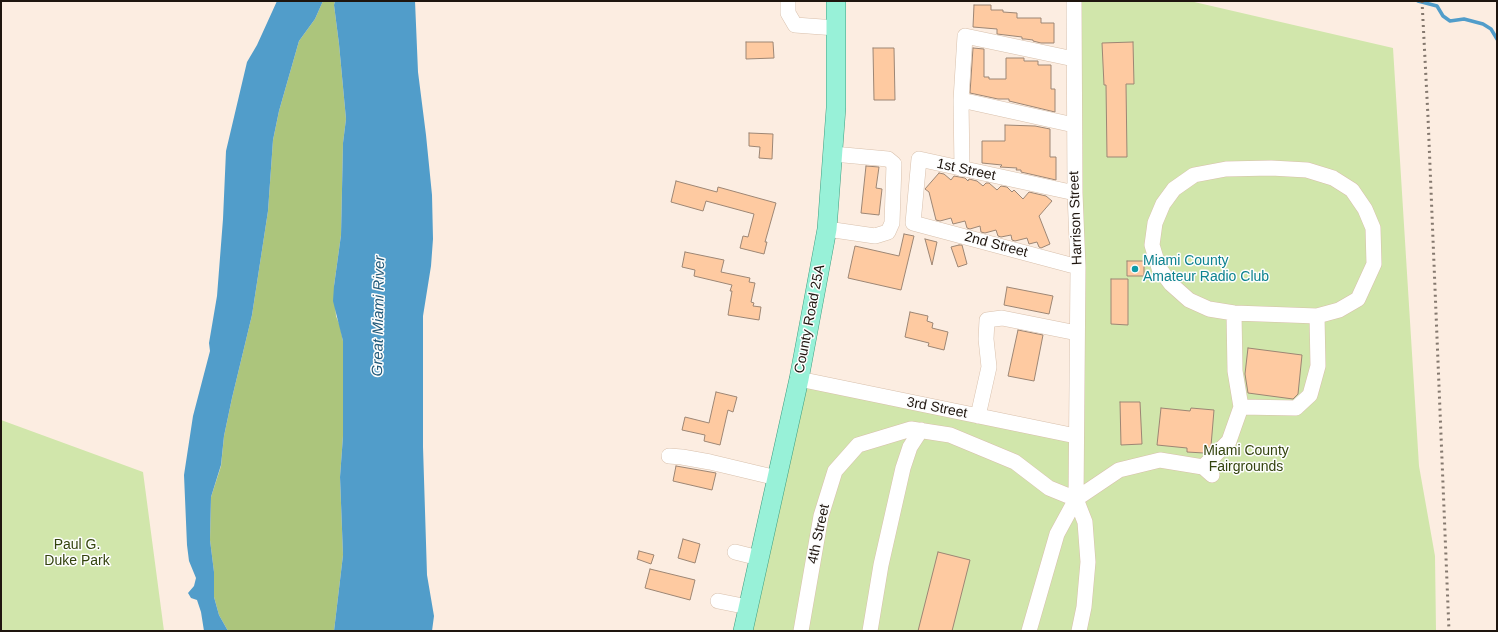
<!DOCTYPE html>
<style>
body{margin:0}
#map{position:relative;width:1498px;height:632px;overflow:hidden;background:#fcede1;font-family:Helvetica,sans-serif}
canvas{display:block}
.frame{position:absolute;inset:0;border:2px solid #1e150e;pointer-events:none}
</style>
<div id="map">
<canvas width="1498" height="632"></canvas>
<div class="frame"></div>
</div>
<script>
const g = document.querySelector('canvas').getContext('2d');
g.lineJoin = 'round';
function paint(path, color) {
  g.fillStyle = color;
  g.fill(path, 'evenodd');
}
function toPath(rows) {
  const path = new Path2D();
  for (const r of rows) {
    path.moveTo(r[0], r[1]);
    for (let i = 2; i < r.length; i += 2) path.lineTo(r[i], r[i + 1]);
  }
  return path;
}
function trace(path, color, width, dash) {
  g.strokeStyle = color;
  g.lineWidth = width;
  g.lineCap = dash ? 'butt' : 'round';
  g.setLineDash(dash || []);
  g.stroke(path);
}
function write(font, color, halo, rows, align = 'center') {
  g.font = font + ' Helvetica,sans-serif';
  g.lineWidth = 3;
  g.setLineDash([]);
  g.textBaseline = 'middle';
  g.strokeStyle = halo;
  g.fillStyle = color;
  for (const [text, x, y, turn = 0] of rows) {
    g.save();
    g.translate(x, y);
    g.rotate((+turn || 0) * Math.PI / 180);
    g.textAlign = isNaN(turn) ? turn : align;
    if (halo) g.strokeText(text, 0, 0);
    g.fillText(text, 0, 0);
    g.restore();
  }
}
paint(toPath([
 [1074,1,1190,1,1393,48,1419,466,1435,556,1436,631,743,631,799,379,1075,436],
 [1,420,143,472,164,631,1,631]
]), '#d1e6ab');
paint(toPath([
 [323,1,335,1,334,5,339,44,346,119,343,143,341,235,334,286,336,316,340,326,343,341,343,436,340,477,343,555,334,631,228,631,219,615,214,597,214,572,210,540,211,497,221,466,224,436,232,398,252,315,268,211,273,140,279,111,299,41,315,19]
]), '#acc57c');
paint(toPath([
 [277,1,323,1,315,19,299,41,279,111,273,140,268,211,252,315,232,398,224,436,221,465,211,497,210,540,214,572,214,597,219,615,228,631,204,631,201,612,197,600,191,598,188,593,194,586,196,578,189,561,187,545,184,475,193,416,210,351,209,343,217,296,223,219,226,151,247,62,257,45],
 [335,1,415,1,418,72,426,135,432,195,433,239,431,266,423,316,423,447,427,575,434,616,432,631,334,631,343,555,340,477,343,436,343,341,333,301,334,286,341,235,343,143,346,119,339,44,334,5]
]), '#519dca');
trace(toPath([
 [1418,1,1437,6,1443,16,1450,21,1464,19,1483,24,1491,29,1497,39]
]), '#519dca', 3.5);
const building = toPath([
 [974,5,991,5,991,10,1003,10,1003,12,1017,13,1017,18,1041,18,1041,23,1054,23,1054,43,1041,43,1033,41,1033,40,1025,39,1022,39,1022,37,997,34,997,29,973,27,974,5],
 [746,42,773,42,774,58,746,59,746,42],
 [1133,42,1134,84,1126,84,1127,157,1107,157,1106,85,1104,85,1102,43,1133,42],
 [873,48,894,48,895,100,874,100,873,48],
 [973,48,984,49,984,77,989,77,989,79,1006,79,1006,58,1024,58,1024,61,1038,61,1038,65,1051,65,1051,89,1055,89,1055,112,1009,101,1009,99,998,99,970,93,973,48],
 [1005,125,1035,126,1050,129,1050,157,1056,157,1056,180,1021,172,1021,170,1016,170,1017,168,1000,167,1002,165,982,163,982,141,1005,141,1005,125],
 [749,133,773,134,772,159,759,158,760,147,749,146,749,133],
 [866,166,879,167,876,188,882,189,879,215,861,213,866,166],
 [939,173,944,174,951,180,954,176,965,178,968,181,969,179,977,181,983,186,986,183,989,183,997,190,1001,186,1007,187,1012,192,1014,190,1023,199,1029,192,1046,196,1052,201,1039,216,1050,244,1041,248,1039,247,1037,242,1029,244,1027,238,1015,241,1012,240,1011,235,1001,237,998,236,996,230,985,233,981,232,980,226,970,229,967,228,965,221,953,224,951,218,940,221,936,220,929,192,925,189,939,173],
 [676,181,717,192,718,187,776,203,765,242,767,242,764,254,740,248,743,236,748,237,754,214,706,201,703,211,671,202,676,181],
 [904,234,914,236,901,290,848,278,855,246,899,256,904,234],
 [925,239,937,242,932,265,925,239],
 [959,245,962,245,967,264,958,267,951,247,959,245],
 [685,252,724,260,721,272,750,278,749,282,755,283,751,302,754,303,753,306,761,307,759,320,728,315,732,291,730,291,732,285,694,276,695,270,682,267,685,252],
 [1127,261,1144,261,1144,276,1127,276,1127,261],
 [1111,279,1128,279,1128,325,1111,324,1111,279],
 [1007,287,1053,296,1049,314,1004,305,1007,287],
 [910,312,928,316,927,321,933,323,932,328,948,332,944,350,928,346,929,343,905,337,910,312],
 [1018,330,1043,335,1034,381,1008,376,1018,330],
 [1248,348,1302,355,1298,394,1293,399,1248,393,1245,374,1248,348],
 [716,392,737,397,733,412,728,410,720,445,704,441,705,435,682,430,685,417,709,423,716,392],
 [1120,402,1140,402,1142,444,1121,445,1120,402],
 [1161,408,1190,411,1191,408,1214,410,1211,446,1204,453,1187,452,1187,448,1157,445,1161,408],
 [676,466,716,473,712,490,673,481,676,466],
 [683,539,700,544,695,563,678,558,683,539],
 [639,551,654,555,651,564,637,559,639,551],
 [938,552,970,560,952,631,918,631,938,552],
 [650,569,695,580,690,600,645,588,650,569]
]);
paint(building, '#fecaa1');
trace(building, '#9d8674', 1);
const minor = toPath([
 [788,1,788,13,795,25,836,28],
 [1074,1,1075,193,1078,267,1076,499,1085,522,1088,562,1084,607,1079,631],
 [961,100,1074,125],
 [1271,168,1307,170,1333,178,1352,190,1365,209,1373,228,1374,264,1358,299,1339,310,1317,316,1234,313,1209,309,1189,300,1171,284,1159,268,1152,245,1155,223,1163,204,1174,189,1194,175,1226,169,1271,168],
 [962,169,961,100,965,36,1074,59],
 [1075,193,919,159,913,223,1078,267],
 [827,229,875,236,888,232,892,223,894,164,888,159,833,154],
 [799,379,1076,436],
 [1241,407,1296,408,1310,395,1318,366,1317,316],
 [978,416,989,367,986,339,987,320,1002,318,1077,333],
 [669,456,682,457,710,462,777,478],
 [1203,467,1229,441,1241,407,1235,371,1234,313],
 [735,552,759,558],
 [718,601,748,607],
 [801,631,821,516,835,471,858,445,911,429,950,435,1015,462,1049,488,1076,499,1119,470,1160,460,1203,467,1212,475],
 [870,631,881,565,903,468,910,447,921,430],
 [1029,631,1057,534,1076,499]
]);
const major = toPath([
 [743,631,799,379,827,229,836,108,836,1]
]);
trace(minor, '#d8c0ac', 16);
trace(major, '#409e80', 20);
trace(minor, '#fff', 15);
trace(major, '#98f1d8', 19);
trace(toPath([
 [1422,1,1428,117,1449,631]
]), '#84786e', 3, [2, 4]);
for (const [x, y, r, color] of [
 [1135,269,4,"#0f9aa8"]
]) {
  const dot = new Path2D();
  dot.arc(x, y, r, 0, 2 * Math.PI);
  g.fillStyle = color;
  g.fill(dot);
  trace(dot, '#fdfdfd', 1.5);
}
write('14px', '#1e150e', '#fdfdfd', [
 ["1st Street",966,170,12],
 ["Harrison Street",1076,218,-92],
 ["2nd Street",996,245,15],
 ["County Road 25A",810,319,-79],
 ["3rd Street",937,408,11],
 ["4th Street",819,534,-78]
]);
write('14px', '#0d838f', '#fdfdfd', [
 ["Miami County",1143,261],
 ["Amateur Radio Club",1143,277]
], 'left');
write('14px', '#33430d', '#fdfdfd', [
 ["Miami County",1246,451],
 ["Fairgrounds",1246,467],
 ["Paul G.",77,545],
 ["Duke Park",77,561]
]);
write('italic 15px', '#205979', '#fdfdfd', [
 ["Great Miami River",379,316,-89]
]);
</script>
